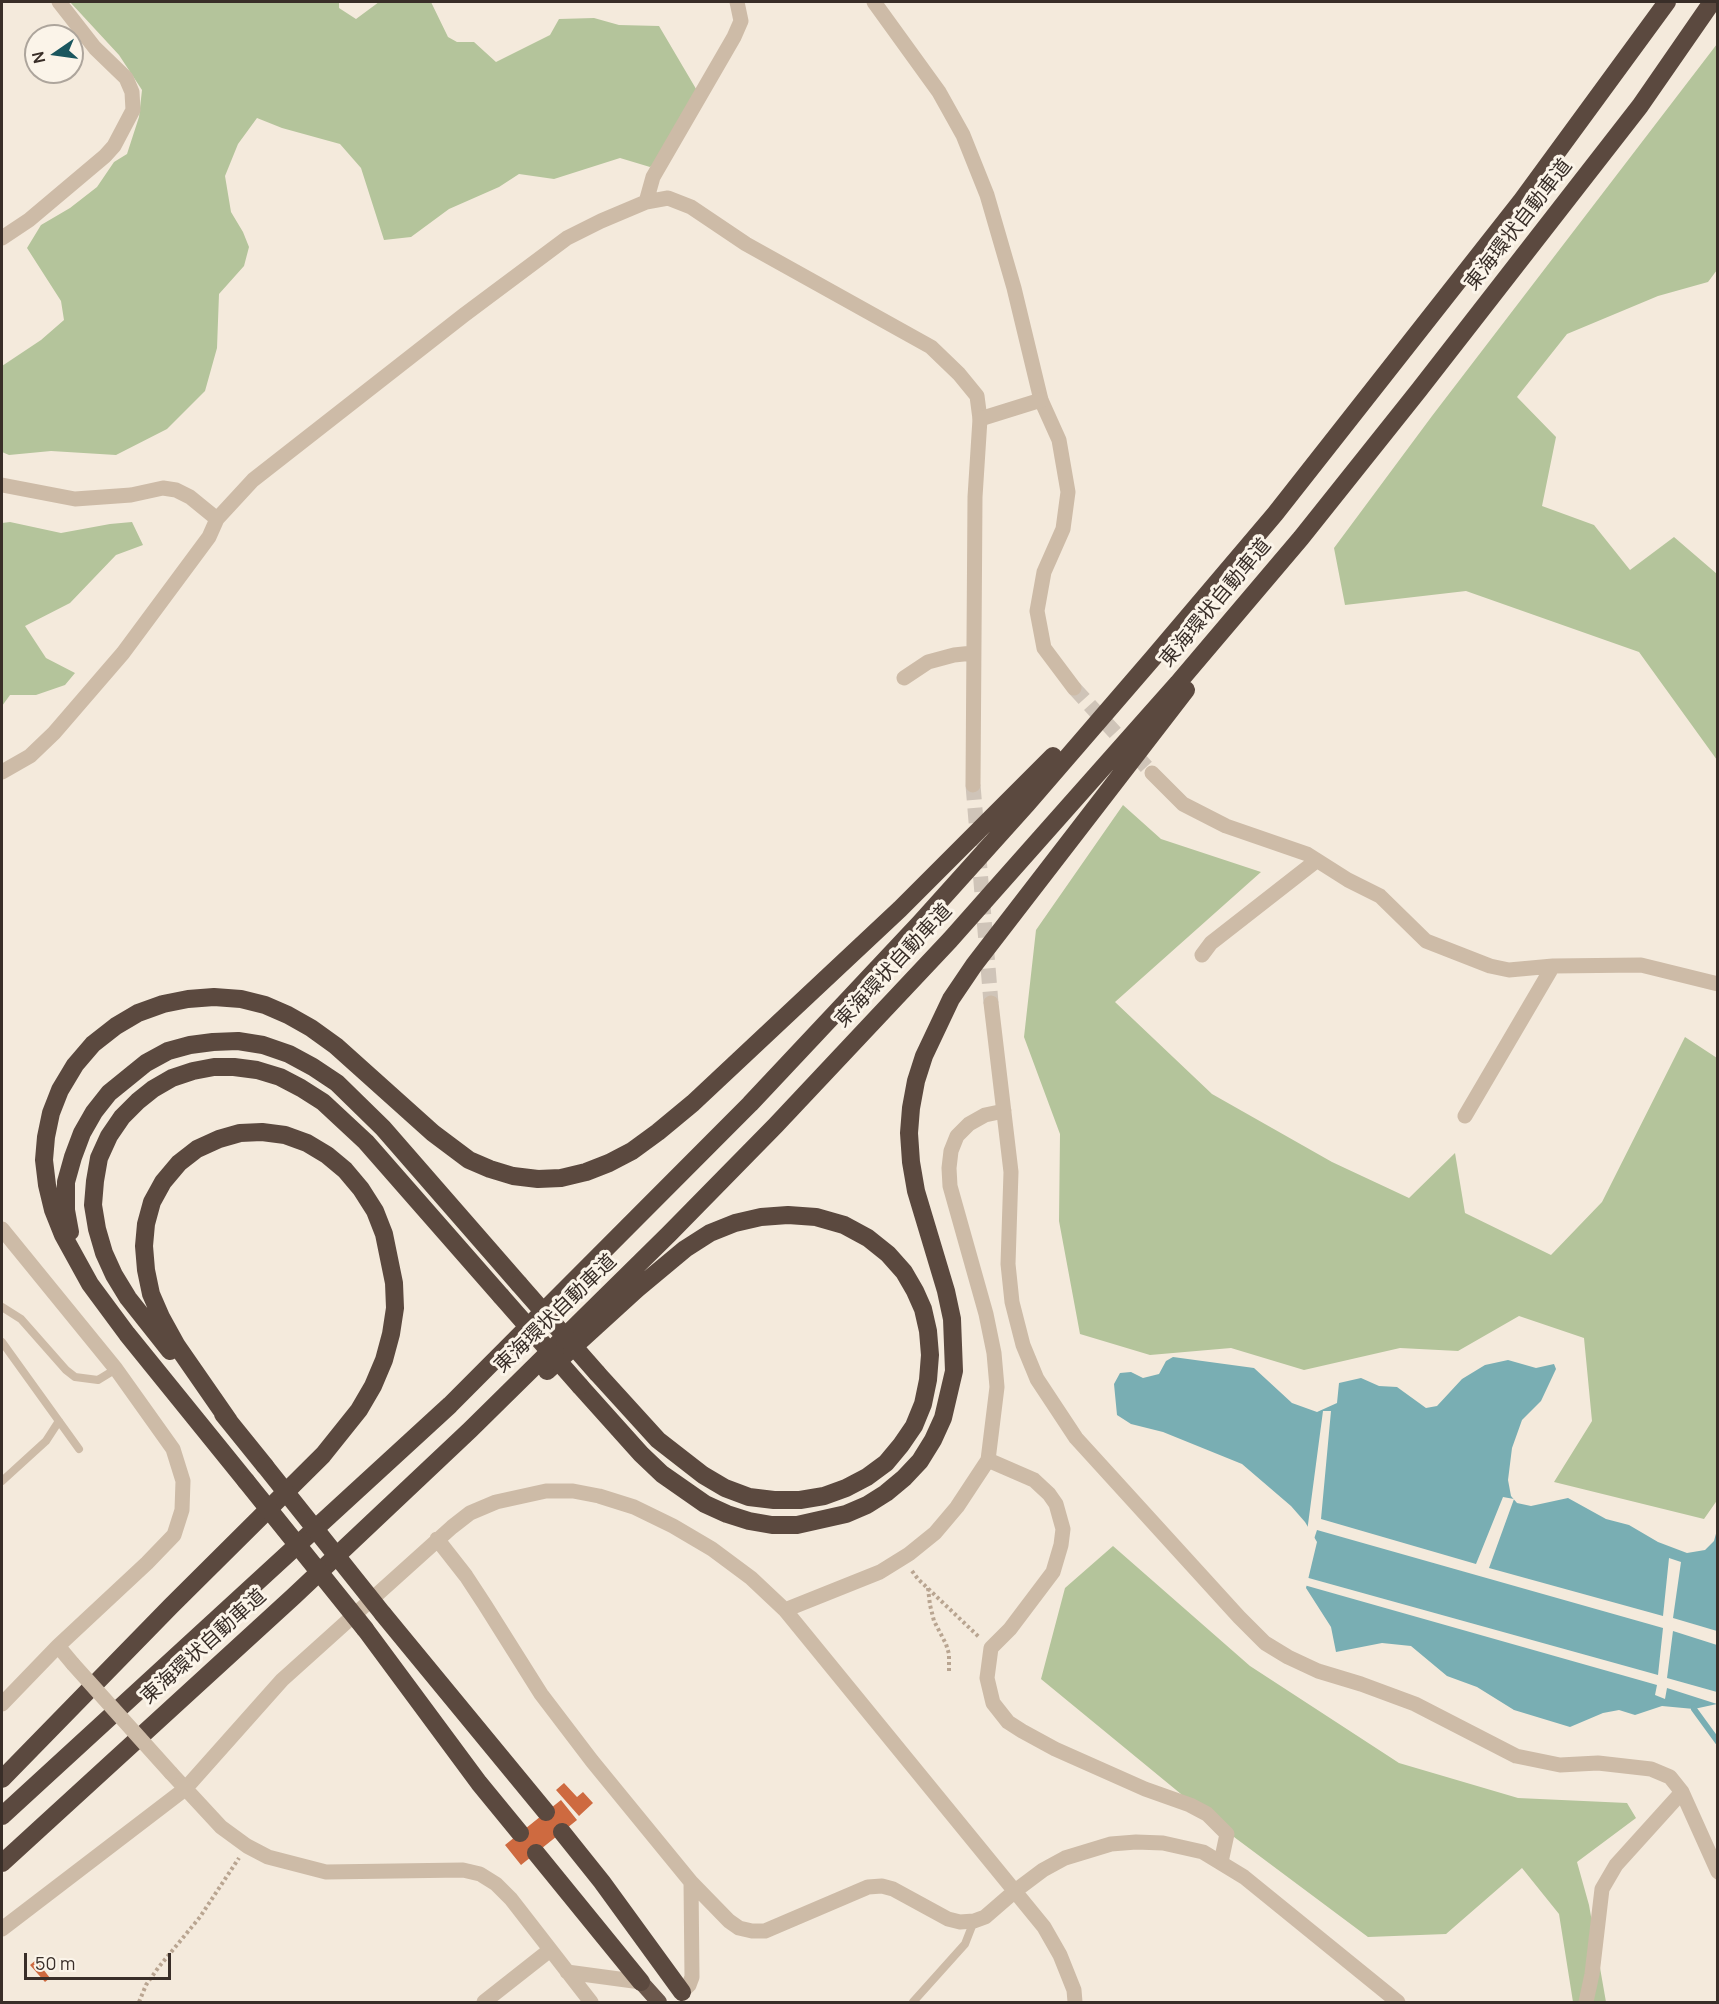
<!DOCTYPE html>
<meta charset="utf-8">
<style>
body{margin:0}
#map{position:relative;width:1719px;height:2004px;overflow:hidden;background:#f4eadc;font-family:Manrope,sans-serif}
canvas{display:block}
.frame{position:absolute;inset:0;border:3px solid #392e28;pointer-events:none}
.north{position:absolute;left:24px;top:24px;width:60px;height:60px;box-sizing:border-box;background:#fbf4e9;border:2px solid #ada59c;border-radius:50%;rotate:257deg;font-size:16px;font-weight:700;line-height:24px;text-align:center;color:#392e28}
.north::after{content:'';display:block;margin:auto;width:21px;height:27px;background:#1a565e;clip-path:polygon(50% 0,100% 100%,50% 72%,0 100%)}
.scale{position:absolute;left:24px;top:1953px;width:147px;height:27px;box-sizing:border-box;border:3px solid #392e28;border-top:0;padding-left:8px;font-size:18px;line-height:21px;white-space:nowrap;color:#392e28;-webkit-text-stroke:4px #fbf4e9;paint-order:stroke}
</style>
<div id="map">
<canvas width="1719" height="2004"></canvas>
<div class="frame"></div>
<div class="north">N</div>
<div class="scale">50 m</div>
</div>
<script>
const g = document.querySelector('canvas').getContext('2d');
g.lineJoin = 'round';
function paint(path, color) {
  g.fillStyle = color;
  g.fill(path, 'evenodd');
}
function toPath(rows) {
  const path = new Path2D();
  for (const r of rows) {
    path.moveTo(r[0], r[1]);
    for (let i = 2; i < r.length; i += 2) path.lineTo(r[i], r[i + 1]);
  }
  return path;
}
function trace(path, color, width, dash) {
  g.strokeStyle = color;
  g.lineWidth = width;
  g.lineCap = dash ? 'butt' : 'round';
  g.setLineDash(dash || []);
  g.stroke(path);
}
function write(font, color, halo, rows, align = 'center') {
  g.font = font + ' Manrope,"Noto Sans JP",sans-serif';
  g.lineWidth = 6;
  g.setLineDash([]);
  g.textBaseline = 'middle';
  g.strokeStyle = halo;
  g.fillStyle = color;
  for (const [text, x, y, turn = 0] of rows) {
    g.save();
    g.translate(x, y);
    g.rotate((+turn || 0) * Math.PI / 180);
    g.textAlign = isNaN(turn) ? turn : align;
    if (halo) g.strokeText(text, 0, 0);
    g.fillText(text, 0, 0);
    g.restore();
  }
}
paint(toPath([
 [70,2,339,2,339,8,356,19,379,2,431,2,448,37,457,42,474,42,496,62,550,35,559,19,594,18,619,25,659,26,702,99,668,153,650,167,620,158,554,179,519,174,499,187,449,209,411,237,384,240,361,168,340,144,282,128,257,118,238,144,225,176,231,212,243,232,249,247,244,266,219,294,217,348,205,391,167,429,116,455,51,451,9,455,2,452,2,366,41,340,64,320,61,301,27,248,41,225,70,208,97,187,114,162,127,154,139,117,142,90,119,55],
 [1717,44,1717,270,1708,282,1658,296,1567,334,1517,397,1556,437,1542,506,1594,525,1630,570,1674,537,1717,574,1717,760,1639,652,1466,591,1345,605,1334,548,1432,416],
 [10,522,61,533,110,524,132,522,143,545,116,555,70,603,25,626,46,658,75,673,65,685,36,695,10,695,2,706,2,523],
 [1123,805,1161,839,1261,872,1115,1002,1212,1094,1332,1162,1409,1198,1455,1153,1465,1213,1551,1255,1602,1202,1685,1037,1717,1058,1718,1499,1704,1519,1554,1482,1592,1421,1584,1338,1519,1316,1458,1351,1400,1348,1304,1370,1231,1348,1150,1355,1080,1334,1059,1221,1060,1134,1024,1037,1036,930],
 [1113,1546,1250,1666,1399,1763,1518,1798,1627,1803,1636,1818,1577,1862,1589,1905,1606,2002,1573,2002,1559,1914,1522,1868,1446,1934,1368,1937,1226,1831,1041,1679,1065,1588]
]), '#b4c49b');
paint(toPath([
 [1173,1357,1254,1368,1292,1403,1317,1412,1337,1403,1339,1383,1361,1378,1379,1386,1397,1387,1426,1408,1437,1406,1462,1379,1485,1365,1508,1360,1536,1368,1554,1364,1556,1369,1541,1401,1522,1420,1512,1448,1508,1480,1511,1496,1517,1503,1531,1506,1568,1498,1606,1519,1629,1525,1658,1542,1687,1553,1705,1550,1714,1541,1717,1530,1717,1704,1694,1709,1662,1706,1635,1715,1619,1710,1603,1713,1570,1727,1514,1710,1477,1687,1447,1676,1411,1646,1382,1643,1336,1652,1331,1627,1306,1588,1317,1542,1305,1522,1291,1506,1242,1464,1163,1432,1131,1424,1117,1415,1114,1384,1120,1373,1131,1372,1143,1378,1159,1374,1166,1361]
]), '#79aeb3');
paint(toPath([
 [1323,1411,1331,1411,1321,1519,1476,1564,1503,1497,1514,1499,1489,1568,1663,1616,1669,1558,1681,1562,1673,1618,1717,1631,1717,1645,1673,1631,1667,1678,1717,1692,1717,1704,1667,1688,1665,1699,1655,1695,1657,1685,1304,1585,1305,1577,1658,1675,1663,1628,1317,1530,1313,1542,1307,1532]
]), '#f4eadc');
trace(toPath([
 [1694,1709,1718,1742]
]), '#79aeb3', 6);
paint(toPath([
 [564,1783,577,1797,583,1792,593,1803,579,1816,556,1790],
 [561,1800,577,1820,521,1865,505,1845],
 [36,1960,50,1978,45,1982,30,1965]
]), '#ce6a40');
trace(toPath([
 [1074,688,1152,773],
 [973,785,991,1003]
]), '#cfc4b8', 15, [15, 8]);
trace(toPath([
 [912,1571,918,1579,979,1637],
 [928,1588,930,1605,934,1621,946,1644,949,1654,949,1671],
 [139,2002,146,1985,158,1968,200,1917,239,1858]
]), '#b9a591', 4, [3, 3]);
trace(toPath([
 [2,1307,21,1319,66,1370,75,1377,98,1380,116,1369],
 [2,1342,79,1449],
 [2,1481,46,1441,59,1421],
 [913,2002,965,1944,974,1921]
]), '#cdbba7', 8);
trace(toPath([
 [874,2,939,92,963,135,987,195,1014,288,1041,400,1059,440,1068,492,1063,529,1044,572,1037,611,1044,648,1074,688],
 [646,202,653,177,734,37,741,21,737,2],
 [2,238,29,220,105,156,114,146,133,110,132,92,126,78,95,48,59,2],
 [2,485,75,499,131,495,163,488,176,490,190,497,217,519],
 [904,678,928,662,954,655,973,653],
 [2,772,30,756,54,733,123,653,209,537,217,519,253,480,464,315,567,238,601,221,646,202,668,198,691,207,746,244,931,347,959,374,977,396,980,419,975,497,973,785],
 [1152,773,1183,804,1226,826,1307,854,1348,880,1380,896,1426,941,1490,966,1509,970,1553,966,1641,965,1718,984],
 [1202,955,1211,943,1316,861],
 [991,1003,1011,1172,1008,1264,1012,1302,1023,1345,1037,1379,1076,1438,1239,1617,1265,1643,1288,1657,1318,1671,1361,1684,1415,1704,1516,1756,1560,1765,1598,1763,1651,1769,1670,1777,1682,1792,1718,1872],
 [1465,1116,1553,966],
 [2,1229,116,1369,173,1449,183,1481,182,1510,174,1535,147,1563,58,1646,73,1664],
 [988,1460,1034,1480,1049,1494,1056,1504,1063,1529,1061,1545,1053,1572,1010,1629,991,1648,987,1678,993,1703,1008,1722,1022,1731,1055,1749,1145,1789,1190,1805,1207,1814,1227,1834,1221,1862],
 [437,1539,466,1576,485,1605,541,1694,592,1761,691,1882,729,1921,739,1928,752,1931,765,1931,868,1887,882,1886,893,1889,948,1919,960,1922,974,1921,985,1917,1015,1891,1043,1870,1065,1858,1111,1844,1136,1842,1163,1843,1203,1852,1244,1877,1398,2002],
 [785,1610,880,1572,909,1554,935,1533,957,1507,988,1460,997,1387,994,1353,986,1314,950,1186,949,1168,951,1151,957,1136,969,1124,985,1115,1004,1111],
 [2,1704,58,1646],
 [171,1773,221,1827,247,1846,268,1857,326,1872,463,1870,480,1874,496,1884,511,1899,591,2002],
 [2,1929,185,1789,282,1680,452,1527,470,1513,496,1502,546,1491,573,1491,599,1496,634,1507,673,1526,712,1549,751,1578,785,1610,1044,1927,1060,1955,1074,1990,1075,2002],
 [567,1972,641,1982],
 [682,1992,689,1985,692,1977,691,1882],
 [484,2002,550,1950],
 [1586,2002,1592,1974,1602,1889,1616,1865,1682,1792]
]), '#cdbba7', 15);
trace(toPath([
 [980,419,1041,400]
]), '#cdbba7', 15);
trace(toPath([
 [641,1982,659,2002]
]), '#6c584c', 16);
trace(toPath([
 [70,1232,66,1210,66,1182,73,1157,82,1133,94,1112,109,1093,146,1063,168,1051,190,1045,213,1042,238,1041,263,1045,289,1054,313,1067,337,1083,383,1128,519,1284],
 [170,1351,128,1298,114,1275,104,1253,97,1229,93,1205,95,1181,99,1158,109,1136,122,1117,138,1101,153,1089,172,1078,193,1071,214,1067,234,1067,257,1070,280,1077,301,1088,323,1102,366,1142,501,1296],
 [547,1371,637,1289,685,1249,710,1233,735,1223,761,1217,788,1215,816,1217,844,1225,868,1238,888,1254,904,1272,915,1291,923,1309,928,1331,930,1355,928,1380,923,1404,914,1426,901,1445,886,1463,867,1477,846,1488,824,1496,800,1500,774,1500,749,1497,725,1488,703,1475,658,1440,597,1373],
 [580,1386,641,1454,662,1474,705,1504,727,1514,749,1521,772,1525,797,1525,846,1514,867,1505,886,1493,904,1478,920,1461,933,1440,943,1418,954,1371,952,1319,946,1291,916,1191,911,1162,909,1133,911,1108,916,1081,924,1056,951,999,974,965,1186,690],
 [223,1414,265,1466],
 [246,1481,127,1334,90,1284,63,1235,53,1210,47,1185,44,1160,46,1137,51,1113,60,1090,75,1065,93,1044,116,1026,138,1013,163,1004,188,999,214,997,241,999,265,1005,288,1015,311,1028,336,1046,433,1133,469,1160,490,1169,513,1176,538,1179,561,1178,586,1172,609,1163,632,1151,658,1132,693,1103,900,909,1053,756],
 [383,1614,546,1812],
 [365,1629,479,1783,520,1833],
 [2,1779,171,1606,323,1455,359,1410,373,1386,384,1360,391,1334,395,1308,394,1283,384,1234,375,1211,361,1189,345,1170,327,1155,307,1143,285,1135,262,1132,240,1133,219,1139,197,1149,179,1163,163,1182,152,1202,146,1224,144,1246,146,1270,151,1294,161,1317,177,1346,229,1421],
 [2,1816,450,1405,750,1104,920,923,1027,804,1153,658,1275,514,1522,200,1667,2],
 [562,1832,602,1882,682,1992],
 [536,1853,641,1982],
 [2,1863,294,1596,470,1430,669,1234,776,1125,950,940,1178,683,1301,538,1419,390,1640,106,1712,2]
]), '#5b493f', 18);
trace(toPath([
 [73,1664,171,1773]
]), '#cdbba7', 15);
trace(toPath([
 [519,1284,597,1373],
 [501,1296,580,1386],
 [265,1466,383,1614],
 [246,1481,365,1629]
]), '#5b493f', 18);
write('20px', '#392e28', '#fbf4e9', [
 ["東海環状自動車道",1519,225,-52],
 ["東海環状自動車道",1216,603,-50],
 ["東海環状自動車道",894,966,-47],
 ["東海環状自動車道",556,1314,-44],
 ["東海環状自動車道",204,1647,-42]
]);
</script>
